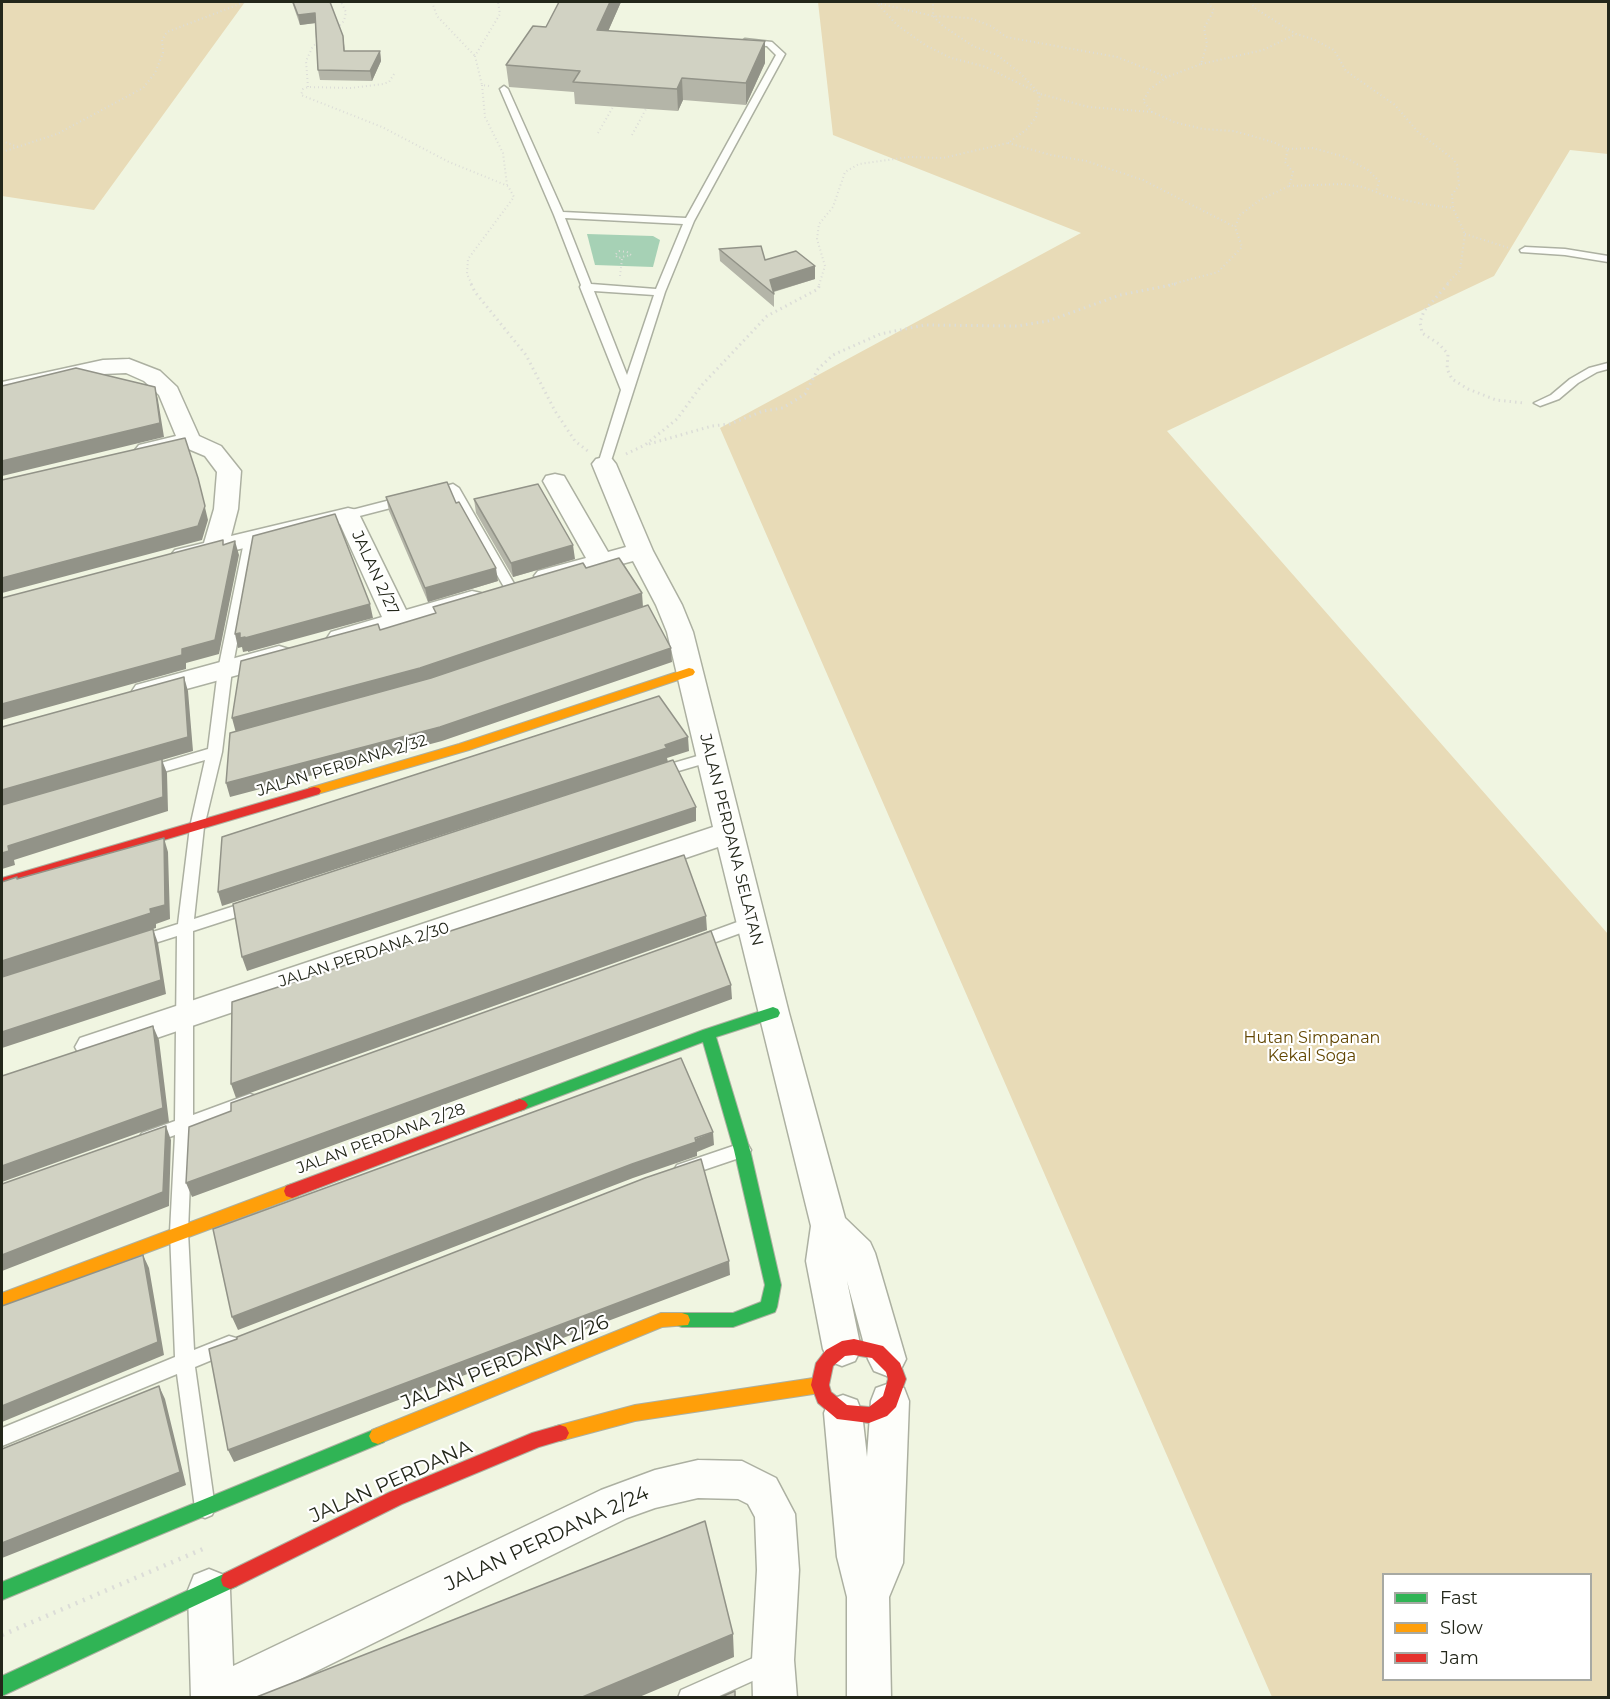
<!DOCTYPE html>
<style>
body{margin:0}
#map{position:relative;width:1610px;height:1699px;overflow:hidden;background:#f0f5e1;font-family:Montserrat,sans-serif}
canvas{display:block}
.frame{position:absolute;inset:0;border:3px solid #23271a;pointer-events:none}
.legend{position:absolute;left:1382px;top:1573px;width:210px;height:108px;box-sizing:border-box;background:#fff;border:2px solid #a7a9a3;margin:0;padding:8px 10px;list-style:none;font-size:18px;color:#23271a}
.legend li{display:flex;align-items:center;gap:12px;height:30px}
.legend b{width:30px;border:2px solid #a7a9a3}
</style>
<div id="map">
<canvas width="1610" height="1699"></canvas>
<div class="frame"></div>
<ul class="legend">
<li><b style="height:8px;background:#30b455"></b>Fast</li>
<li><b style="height:8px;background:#ff9f0a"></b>Slow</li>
<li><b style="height:8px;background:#e5322d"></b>Jam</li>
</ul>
</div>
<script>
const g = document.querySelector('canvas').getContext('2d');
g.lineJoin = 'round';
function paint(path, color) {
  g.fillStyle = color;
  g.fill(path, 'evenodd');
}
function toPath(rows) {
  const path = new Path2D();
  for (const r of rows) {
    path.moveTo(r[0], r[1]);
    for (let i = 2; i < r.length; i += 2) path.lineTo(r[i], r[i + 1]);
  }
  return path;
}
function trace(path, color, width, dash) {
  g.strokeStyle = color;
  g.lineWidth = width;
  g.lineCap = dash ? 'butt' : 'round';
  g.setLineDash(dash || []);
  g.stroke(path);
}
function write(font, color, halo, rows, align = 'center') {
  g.font = font + ' Montserrat,sans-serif';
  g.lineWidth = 4.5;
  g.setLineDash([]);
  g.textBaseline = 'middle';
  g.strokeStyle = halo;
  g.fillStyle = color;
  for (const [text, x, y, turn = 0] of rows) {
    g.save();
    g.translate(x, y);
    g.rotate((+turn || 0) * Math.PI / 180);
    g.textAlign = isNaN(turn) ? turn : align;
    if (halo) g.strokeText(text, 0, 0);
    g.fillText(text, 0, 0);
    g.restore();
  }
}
paint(toPath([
 [2,2,245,2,94,210,2,196],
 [818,2,1608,2,1608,154,1570,150,1494,276,1167,431,1608,934,1608,1697,1272,1697,720,428,1081,233,833,135],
 [1384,1574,1590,1574,1590,1680,1384,1680]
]), '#e8dbb7');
paint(toPath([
 [587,234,653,236,660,240,653,267,595,265]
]), '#a6d1b5');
const lane = toPath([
 [745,39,772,42,785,54,694,221,665,292,610,464,608,467,600,467,598,464,621,390,580,287,581,285,554,215,500,89,504,86,508,89,563,212,686,218,776,55,767,46,742,44,741,42,745,39],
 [565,218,683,224,656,289,591,284,565,218],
 [594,291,654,295,627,375,594,291],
 [1525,247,1565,249,1608,256,1608,262,1565,255,1521,252,1520,250,1525,247],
 [1608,363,1608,369,1597,372,1578,383,1559,399,1540,406,1534,403,1551,395,1570,379,1589,368,1608,363],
 [453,484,459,488,516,587,515,590,505,590,504,587,450,493,432,498,426,494,428,491,453,484],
 [406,496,412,500,410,503,348,519,342,515,344,512,406,496],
 [251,533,257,537,232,670,222,752,204,827,194,919,253,900,258,902,261,906,258,910,193,931,193,1115,250,1094,256,1096,258,1101,256,1106,192,1129,188,1232,194,1350,229,1336,236,1338,238,1344,236,1350,195,1367,215,1508,212,1515,205,1518,198,1515,195,1508,177,1374,2,1446,2,1428,175,1357,170,1232,175,1135,148,1145,142,1143,139,1138,142,1133,175,1121,177,936,136,949,130,947,128,943,130,939,178,924,190,827,205,760,146,777,139,772,141,769,208,749,218,670,245,537,251,533],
 [711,752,716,754,718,757,716,760,658,777,651,772,653,769,711,752],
 [751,917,757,919,759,923,757,927,694,950,688,948,686,944,688,940,751,917],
 [742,1143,748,1145,751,1150,748,1155,683,1177,677,1175,674,1170,677,1165,742,1143],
 [771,1650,779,1653,782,1661,779,1669,715,1698,678,1698,681,1690,771,1650]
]);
const street = toPath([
 [129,359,160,371,177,387,199,436,221,446,241,471,238,509,231,536,348,508,357,510,406,610,472,591,481,593,485,599,481,605,340,646,331,644,327,638,331,632,382,617,340,524,184,563,175,560,171,555,175,550,204,543,214,509,217,472,205,456,186,448,147,457,139,455,135,450,139,445,176,436,159,395,144,381,126,373,103,374,2,396,2,382,103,360,129,359],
 [604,457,612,459,616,464,653,551,682,605,693,632,789,1013,845,1218,870,1242,875,1253,906,1359,900,1371,887,1376,874,1371,868,1359,847,1281,861,1349,855,1361,842,1366,829,1361,823,1349,806,1261,811,1226,718,847,92,1060,80,1056,75,1047,80,1038,713,827,667,632,656,605,633,561,547,584,538,581,534,576,538,571,586,558,543,481,546,476,555,474,564,476,608,552,626,547,592,464,596,459,604,457],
 [279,646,289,649,292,655,289,661,146,700,136,697,132,691,136,685,279,646],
 [890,1383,904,1388,909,1401,903,1563,889,1597,891,1698,847,1698,847,1597,837,1557,824,1413,829,1400,843,1395,857,1400,862,1413,867,1457,871,1401,876,1388,890,1383],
 [698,1460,742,1461,776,1478,795,1514,799,1570,794,1660,797,1698,753,1698,752,1660,757,1570,755,1517,748,1504,738,1499,698,1498,655,1508,627,1518,262,1698,191,1698,188,1590,194,1575,209,1569,224,1575,230,1590,233,1666,601,1490,655,1470,698,1460]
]);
const fast = toPath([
 [773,1007,778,1009,780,1013,778,1017,716,1037,750,1150,781,1285,777,1307,775,1312,733,1327,682,1327,676,1325,674,1320,676,1315,682,1313,733,1313,761,1302,765,1285,734,1150,703,1042,520,1111,515,1109,512,1105,515,1101,703,1030,773,1007],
 [378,1428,384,1430,387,1436,384,1442,2,1600,2,1582,378,1428],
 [230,1571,237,1574,239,1580,237,1586,2,1696,2,1676,230,1571]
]);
const slow = toPath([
 [689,668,693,669,695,672,693,675,469,750,314,795,307,791,309,788,459,744,689,668],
 [292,1184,298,1186,300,1191,298,1196,2,1307,2,1293,292,1184],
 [661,1313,682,1313,688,1315,690,1320,688,1325,662,1327,378,1444,372,1442,369,1436,372,1430,661,1313],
 [820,1377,826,1379,829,1385,826,1391,820,1393,635,1421,560,1441,554,1439,551,1433,554,1427,560,1425,635,1405,820,1377]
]);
const jam = toPath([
 [314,787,319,788,321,791,319,794,2,888,2,878,314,787],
 [520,1099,525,1101,528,1105,525,1109,292,1198,286,1196,284,1191,286,1186,520,1099],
 [854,1339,883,1346,900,1363,906,1379,896,1407,887,1416,869,1423,837,1419,818,1403,811,1385,816,1363,826,1350,842,1341,854,1339],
 [854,1355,872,1358,886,1372,888,1379,883,1396,869,1407,847,1405,831,1392,829,1385,833,1366,845,1356,854,1355],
 [560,1425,566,1427,569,1433,566,1439,539,1447,402,1504,237,1586,230,1589,223,1586,221,1580,223,1574,390,1492,532,1433,560,1425]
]);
trace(lane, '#acb0a1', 3);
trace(street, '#acb0a1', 3);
trace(fast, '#acb0a1', 2);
trace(slow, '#acb0a1', 2);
trace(jam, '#acb0a1', 2);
trace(toPath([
 [432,2,437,16,475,56],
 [876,2,897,25,925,45,951,58,986,67,1040,94,1089,107,1152,112],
 [1250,2,1256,9,1296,34,1313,39,1334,50,1346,71,1395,105,1418,132,1453,159,1457,165,1459,185,1452,195,1453,208,1465,234,1460,270,1446,285],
 [877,3,933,16,970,18,991,26,1006,37,1117,57,1167,77],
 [337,28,344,21,346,12,341,2],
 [1201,64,1263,50,1296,34],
 [394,74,389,82,383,84,351,88,308,87,303,89,301,95,382,127,449,162,508,186,514,197,468,259,467,274,472,285],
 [482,85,485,117,503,153,507,185],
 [489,86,482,85,475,56,500,14,498,2],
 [308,87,306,61,313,46,319,42],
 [598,133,613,107],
 [632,135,646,109],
 [2,141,18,147],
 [1008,143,1051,155,1086,161,1143,180,1235,227],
 [1288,149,1312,148,1342,156,1368,170,1379,181,1376,192],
 [2,152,57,134,143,88,155,73,163,53,162,40,167,32,245,2],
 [1289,186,1342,184,1363,187,1386,196,1423,204,1453,208],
 [1465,234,1509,248],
 [619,251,627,252,631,255,618,258,615,255,619,251],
 [620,276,622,259],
 [819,285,825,266,817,239,819,224,833,207,845,172,859,164,909,157,943,158,1008,143,1027,129,1036,117,1040,94,1019,72,997,55,973,46,943,26,933,16,933,2],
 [1168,285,1218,272,1242,247,1235,227,1240,215,1260,200,1289,186,1293,172,1285,162,1288,149,1273,142,1234,131,1203,129,1174,122,1152,112,1143,101,1150,89,1167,77,1201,64,1207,44,1204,28,1214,10,1207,2]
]), '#dcddd8', 2, [1, 3]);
trace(toPath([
 [471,284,475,292,526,355,555,411,575,441,589,452],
 [1448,284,1424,311,1420,322,1422,333,1439,344,1448,354,1447,369,1452,379,1468,389,1496,400,1524,403],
 [649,444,712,426,730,424,763,411,783,408,805,394,818,369,833,355,880,334,925,325,1017,326,1048,321,1120,295,1176,284],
 [626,454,645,445,677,419,701,386,767,316,818,289,820,284]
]), '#dcddd8', 3, [1.5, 4]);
trace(toPath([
 [2,1635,203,1549,203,1544]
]), '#dcddd8', 4.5, [2, 6]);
paint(lane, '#fdfefa');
paint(street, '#fdfefa');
paint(fast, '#30b455');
paint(slow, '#ff9f0a');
paint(jam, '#e5322d');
paint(toPath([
 [292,2,330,2,343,36,345,51,380,51,381,61,372,81,320,80,318,70,315,23,300,25],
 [559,2,621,2,608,31,765,63,746,105,683,100,678,111,575,104,574,92,509,87,506,65,546,27],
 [719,249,765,260,815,266,815,279,774,292,774,307,720,261],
 [386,497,456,503,498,581,428,602,389,511],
 [474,499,575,559,513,577,476,513]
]), '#b4b5a8');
paint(toPath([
 [610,2,621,2,599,52,597,30],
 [315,13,316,23,300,25,298,15],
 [765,41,765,63,746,105,746,83],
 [380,51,381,61,372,81,370,71],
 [682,78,683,100,678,111,677,89],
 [815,266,815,279,772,292,770,280],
 [155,387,158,400,164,437,2,476,2,461],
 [198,478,208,520,202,540,2,593,2,578],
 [235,541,239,555,219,654,186,663,186,669,2,720,2,704,182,649],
 [573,545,575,559,513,577,511,563],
 [496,568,498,581,428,602,425,588],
 [642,593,643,607,422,682,236,733,232,718],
 [370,604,373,618,248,652,248,651,243,652,242,647,238,648,235,634],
 [671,648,672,662,442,741,230,797,226,783],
 [184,677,188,691,193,751,162,760,167,773,168,811,14,860,15,865,2,869,2,853,8,846,2,806,2,790],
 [688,737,689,751,667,758,668,762,222,906,218,892],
 [696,807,696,821,247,971,242,957],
 [164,838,168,852,170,919,156,924,156,928,2,977,2,961,150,909],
 [706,916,707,930,236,1098,231,1084],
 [153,929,158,943,166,994,2,1048,2,1032],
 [731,985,732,999,192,1197,186,1183],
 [153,1026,159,1040,169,1122,2,1182,2,1166],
 [166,1126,171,1140,169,1206,2,1271,2,1255],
 [713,1132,714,1145,697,1152,697,1156,633,1178,238,1330,232,1317],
 [143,1255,149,1268,164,1355,2,1422,2,1406],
 [729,1261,730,1275,234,1462,228,1450],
 [159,1386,165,1399,186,1485,2,1558,2,1543],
 [733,1634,734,1657,637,1698,580,1698]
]), '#929388');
const building = toPath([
 [293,2,330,2,343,36,344,51,380,51,370,71,318,70,315,13,298,15,293,2],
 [559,2,610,2,597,30,765,41,746,83,682,78,677,89,573,82,580,71,506,65,533,26,546,27,559,2],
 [761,246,765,260,796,251,815,266,770,280,774,294,719,249,761,246],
 [76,368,155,387,160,423,2,461,2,386,76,368],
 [185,438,198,478,205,506,198,526,2,578,2,480,185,438],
 [447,482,456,503,459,502,496,568,425,588,386,497,447,482],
 [538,484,573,545,511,563,474,499,538,484],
 [335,514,370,604,245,638,245,637,240,638,240,633,235,634,253,536,335,514],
 [223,540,223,545,235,541,215,640,182,649,182,655,2,704,2,598,223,540],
 [619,558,642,593,420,668,232,718,241,661,378,624,380,630,436,613,433,607,583,563,586,568,619,558],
 [648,605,671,648,440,727,226,783,230,733,431,678,648,605],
 [184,677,188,737,2,790,2,727,184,677],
 [659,696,688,737,665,745,667,748,218,892,222,837,659,696],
 [162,759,163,797,8,846,9,851,2,853,2,805,162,759],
 [673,760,696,807,242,957,233,904,673,760],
 [164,838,165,905,150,909,151,913,2,961,2,882,17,877,17,879,164,838],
 [684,855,706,916,231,1084,232,1002,684,855],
 [153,929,161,980,2,1032,2,977,153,929],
 [711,931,731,985,186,1183,189,1127,231,1111,231,1103,711,931],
 [153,1026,163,1108,2,1166,2,1076,153,1026],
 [681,1058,713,1132,695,1138,696,1142,632,1164,232,1317,213,1229,681,1058],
 [166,1126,163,1192,2,1255,2,1184,166,1126],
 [701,1159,729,1261,228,1450,209,1349,237,1339,237,1337,645,1178,701,1159],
 [143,1255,158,1342,2,1406,2,1306,143,1255],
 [159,1386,180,1472,2,1543,2,1449,159,1386],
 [705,1521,733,1634,580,1698,254,1698,705,1521],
 [735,1691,735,1698,719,1698,735,1691]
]);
paint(building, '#d1d2c3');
trace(building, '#929388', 1.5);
write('16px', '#23271a', '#fff', [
 ["JALAN 2/27",375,573,65],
 ["JALAN PERDANA 2/32",342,766,-17],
 ["JALAN PERDANA SELATAN",731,840,76],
 ["JALAN PERDANA 2/30",364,955,-18],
 ["JALAN PERDANA 2/28",381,1139,-20]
]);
write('16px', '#624602', '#fff', [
 ["Hutan Simpanan",1312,1038],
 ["Kekal Soga",1312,1056]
]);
write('20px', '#23271a', '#fff', [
 ["JALAN PERDANA 2/26",505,1363,-22],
 ["JALAN PERDANA",391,1482,-24],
 ["JALAN PERDANA 2/24",547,1539,-25]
]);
</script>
